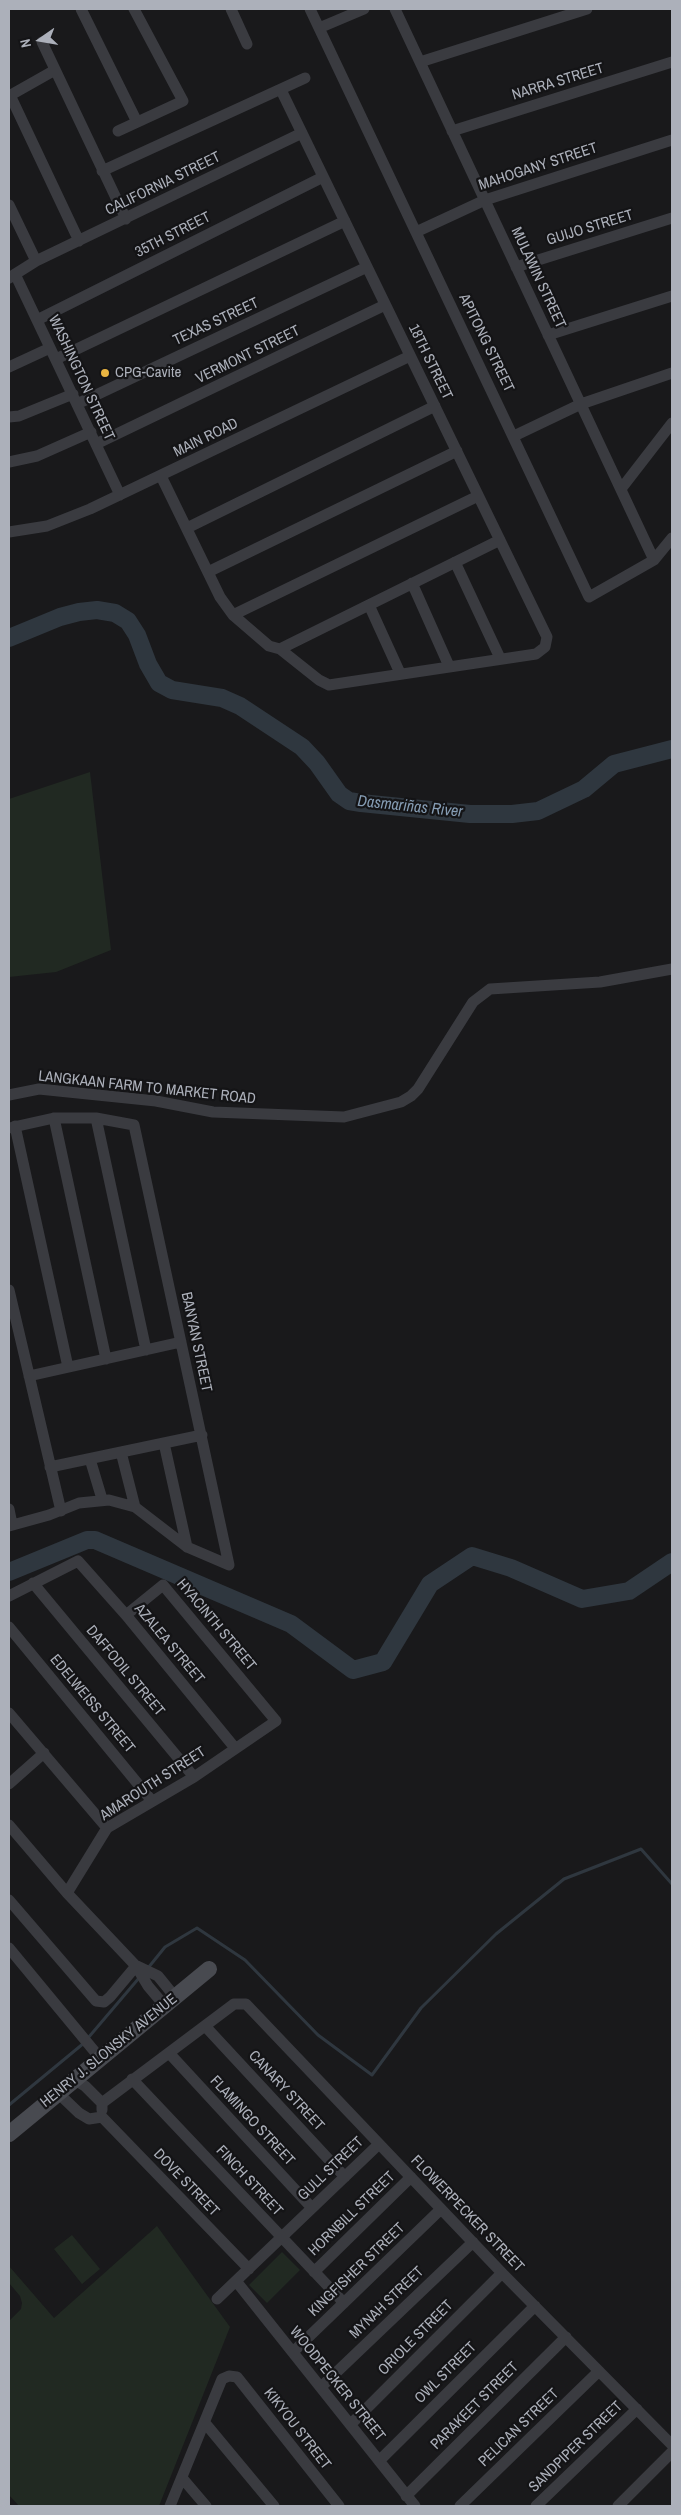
<!DOCTYPE html>
<meta charset="utf-8">
<style>
body{margin:0}
#map{position:relative;width:681px;height:2515px;overflow:hidden;background:#19191b;font-family:"Archivo Narrow",sans-serif}
canvas{display:block}
.frame{position:absolute;inset:0;border:10px solid #acb0ba;pointer-events:none}
.north{position:absolute;left:15px;top:15px;width:50px;height:50px;-webkit-text-stroke:4px #141416;paint-order:stroke;rotate:257deg;font-size:14px;font-weight:700;line-height:20px;text-align:center;color:#acb0ba}
.north::after{content:'';display:block;margin:auto;width:18px;height:22px;background:#acb0ba;clip-path:polygon(50% 0,100% 100%,50% 72%,0 100%)}
</style>
<div id="map">
<canvas width="681" height="2515"></canvas>
<div class="frame"></div>
<div class="north">N</div>
</div>
<script>
const g = document.querySelector('canvas').getContext('2d');
g.lineJoin = 'round';
function paint(path, color) {
  g.fillStyle = color;
  g.fill(path, 'evenodd');
}
function toPath(rows) {
  const path = new Path2D();
  for (const r of rows) {
    path.moveTo(r[0], r[1]);
    for (let i = 2; i < r.length; i += 2) path.lineTo(r[i], r[i + 1]);
  }
  return path;
}
function trace(path, color, width, dash) {
  g.strokeStyle = color;
  g.lineWidth = width;
  g.lineCap = dash ? 'butt' : 'round';
  g.setLineDash(dash || []);
  g.stroke(path);
}
function write(font, color, halo, rows, align = 'center') {
  g.font = font + ' "Archivo Narrow",sans-serif';
  g.lineWidth = 4.5;
  g.setLineDash([]);
  g.textBaseline = 'middle';
  g.strokeStyle = halo;
  g.fillStyle = color;
  for (const [text, x, y, turn = 0] of rows) {
    g.save();
    g.translate(x, y);
    g.rotate((+turn || 0) * Math.PI / 180);
    g.textAlign = isNaN(turn) ? turn : align;
    if (halo) g.strokeText(text, 0, 0);
    g.fillText(text, 0, 0);
    g.restore();
  }
}
paint(toPath([
 [90,772,111,950,56,972,9,977,9,799],
 [157,2226,230,2327,159,2506,19,2506,9,2495,9,2321,21,2309,22,2303,20,2296,9,2283,9,2266,54,2318],
 [72,2235,100,2269,82,2284,54,2249],
 [282,2252,300,2270,267,2303,249,2285]
]), '#212922');
trace(toPath([
 [148,1968,165,1947,197,1928,245,1960,318,2035,372,2075,421,2008,496,1934,564,1879,641,1849,672,1884],
 [88,2038,139,1978],
 [9,2105,84,2043]
]), '#2f373f', 3);
trace(toPath([
 [9,638,60,617,79,612,97,610,115,613,128,621,137,635,148,664,159,683,172,690,222,698,240,706,302,747,317,763,339,794,349,801,361,803,470,814,512,814,538,811,584,789,614,764,672,749],
 [9,1572,87,1540,95,1540,291,1624,353,1670,383,1662,430,1584,472,1556,511,1568,582,1599,629,1591,672,1562]
]), '#2f373f', 18);
trace(toPath([
 [81,9,137,122],
 [231,9,247,44],
 [310,9,589,597,654,560,672,538],
 [395,9,654,560],
 [319,28,364,9],
 [42,42,126,219],
 [420,62,587,9],
 [10,95,79,241],
 [9,96,55,70],
 [118,131,183,101,134,9],
 [452,131,672,62],
 [102,171,305,78],
 [9,205,36,261],
 [416,232,485,200,672,140],
 [516,267,672,218],
 [15,274,120,495],
 [9,278,36,261,302,133],
 [37,320,323,177],
 [548,335,672,296],
 [56,359,345,221],
 [9,367,50,348],
 [77,404,367,267],
 [9,417,19,416,73,394],
 [514,436,581,404,672,373],
 [96,444,385,305],
 [9,462,37,456,91,432],
 [161,476,220,597,233,615,269,646,280,649,319,680,329,685,536,654,545,647,547,637,281,90],
 [621,489,672,423],
 [187,528,435,406],
 [9,532,47,526,90,509,410,356],
 [455,562,500,658],
 [208,572,457,451],
 [412,583,449,666],
 [369,605,400,673],
 [233,615,478,496],
 [280,649,500,540],
 [9,1095,39,1089,156,1101,213,1112,344,1117,401,1102,411,1096,418,1089,473,1002,490,989,600,982,672,969],
 [54,1118,106,1359],
 [96,1118,146,1350],
 [15,1126,68,1367],
 [9,1128,54,1118,96,1118,134,1125,229,1565],
 [9,1290,61,1511],
 [29,1376,181,1342],
 [164,1443,187,1547],
 [121,1452,135,1507],
 [90,1459,102,1499],
 [50,1467,202,1435],
 [9,1509,12,1524],
 [9,1526,49,1515,79,1503,109,1500,135,1507,187,1547,229,1565],
 [33,1583,194,1777],
 [9,1596,78,1561,126,1615,235,1748],
 [9,1627,152,1801],
 [9,1713,107,1828],
 [9,1784,44,1753],
 [9,1825,67,1893,136,1966,148,1986,164,2005],
 [67,1893,107,1828,194,1777,276,1721,163,1585,126,1615],
 [9,1900,96,2001,104,2002,110,1997,136,1966],
 [9,1948,100,2058],
 [137,1966,158,1976,175,1997],
 [205,2026,345,2177],
 [169,2053,312,2208],
 [73,2079,85,2086,102,2103,102,2110],
 [132,2079,344,2303],
 [57,2092,79,2113,89,2119,102,2117],
 [102,2103,234,2004,246,2004,502,2273,672,2445],
 [102,2117,249,2269],
 [314,2272,411,2177],
 [236,2281,415,2506],
 [217,2299,379,2144],
 [293,2352,441,2209],
 [321,2387,473,2242],
 [205,2423,274,2506],
 [351,2424,502,2273],
 [379,2461,535,2306],
 [183,2479,206,2506],
 [406,2496,566,2337],
 [170,2506,222,2379,229,2376,237,2377,339,2506],
 [460,2506,599,2371],
 [536,2506,637,2409],
 [618,2506,672,2452]
]), '#3a3b40', 11);
trace(toPath([
 [9,2134,209,1969]
]), '#484a50', 16);
for (const [x, y, r, color] of [
 [105,373,5,"#eab542"]
]) {
  const dot = new Path2D();
  dot.arc(x, y, r, 0, 2 * Math.PI);
  g.fillStyle = color;
  g.fill(dot);
  trace(dot, '#141416', 2);
}
write('15px', '#acb0ba', '#141416', [
 ["NARRA STREET",558,82,-17],
 ["MAHOGANY STREET",538,167,-18],
 ["CALIFORNIA STREET",163,184,-26],
 ["GUIJO STREET",590,228,-17],
 ["35TH STREET",173,235,-27],
 ["MULAWIN STREET",538,278,65],
 ["TEXAS STREET",216,322,-25],
 ["APITONG STREET",486,343,64],
 ["VERMONT STREET",248,355,-26],
 ["18TH STREET",430,362,64],
 ["WASHINGTON STREET",81,378,65],
 ["MAIN ROAD",206,438,-26],
 ["LANGKAAN FARM TO MARKET ROAD",147,1088,6],
 ["BANYAN STREET",196,1342,78],
 ["HYACINTH STREET",216,1625,50],
 ["AZALEA STREET",169,1644,50],
 ["DAFFODIL STREET",125,1671,50],
 ["EDELWEISS STREET",92,1704,50],
 ["AMAROUTH STREET",153,1784,-33],
 ["HENRY J. SLONSKY AVENUE",109,2051,-39],
 ["CANARY STREET",286,2091,47],
 ["FLAMINGO STREET",252,2121,47],
 ["GULL STREET",331,2169,-44],
 ["FINCH STREET",249,2181,47],
 ["DOVE STREET",186,2183,46],
 ["HORNBILL STREET",352,2214,-44],
 ["FLOWERPECKER STREET",467,2214,46],
 ["KINGFISHER STREET",357,2270,-44],
 ["MYNAH STREET",387,2303,-44],
 ["ORIOLE STREET",416,2338,-45],
 ["OWL STREET",446,2373,-45],
 ["WOODPECKER STREET",337,2384,51],
 ["PARAKEET STREET",475,2406,-45],
 ["PELICAN STREET",519,2428,-44],
 ["KIKYOU STREET",297,2429,52],
 ["SANDPIPER STREET",576,2447,-44]
]);
write('15px', '#acb0ba', '#141416', [
 ["CPG-Cavite",115,373]
], 'left');
write('italic 16px', '#859cb3', '#141416', [
 ["Dasmariñas River",410,807,6]
]);
</script>
